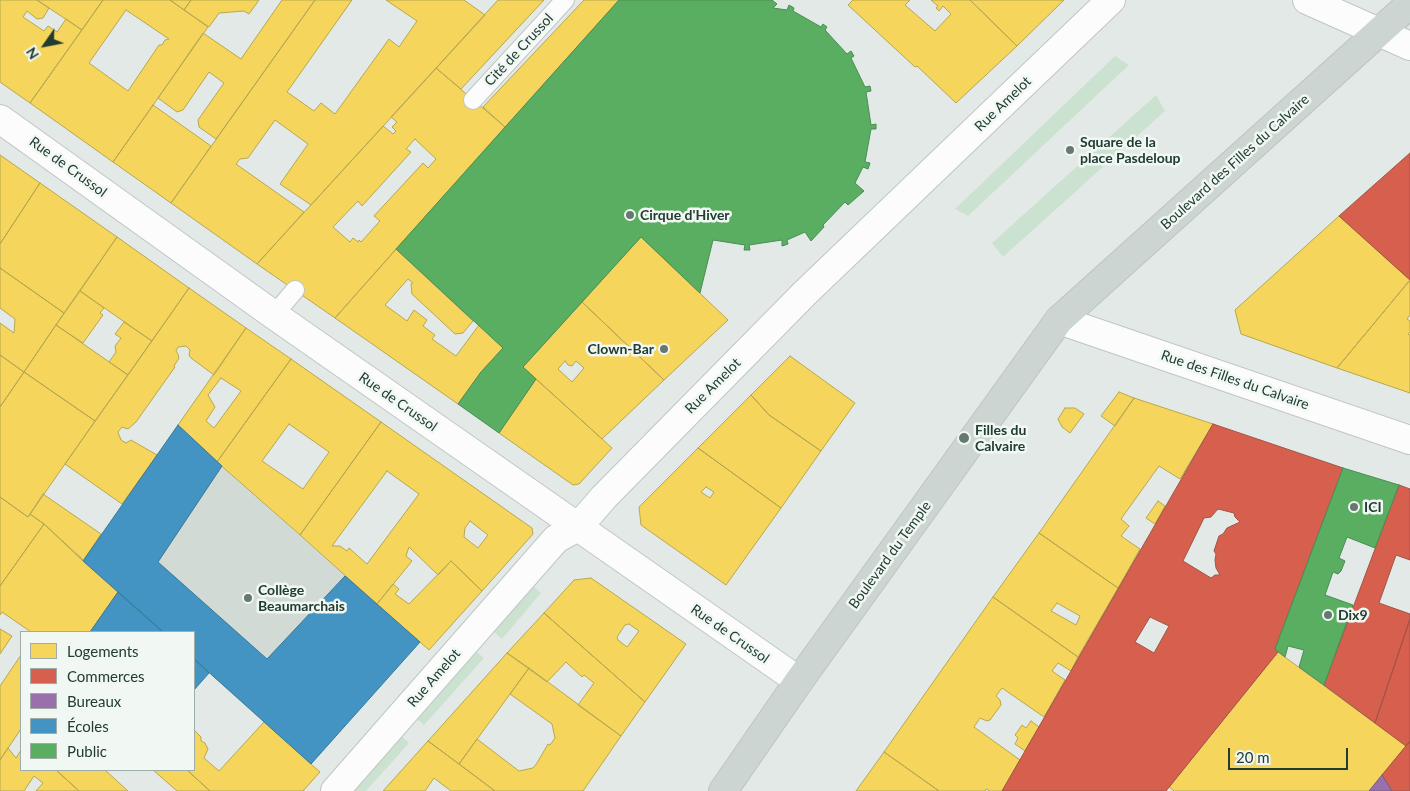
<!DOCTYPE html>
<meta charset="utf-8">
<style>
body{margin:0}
#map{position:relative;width:1410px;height:791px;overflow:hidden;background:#e3e9e6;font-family:Lato,sans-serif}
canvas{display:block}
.legend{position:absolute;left:20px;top:631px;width:175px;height:140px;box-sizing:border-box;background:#f1f8f3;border:1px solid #9eada5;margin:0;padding:6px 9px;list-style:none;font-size:15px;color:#213c31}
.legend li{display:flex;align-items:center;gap:10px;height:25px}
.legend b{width:25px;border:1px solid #9eada5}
.north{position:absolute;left:20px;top:20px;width:50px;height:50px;-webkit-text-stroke:4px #f1f8f3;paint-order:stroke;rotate:237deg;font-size:14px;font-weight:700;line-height:20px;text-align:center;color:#213c31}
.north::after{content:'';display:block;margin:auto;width:18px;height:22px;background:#213c31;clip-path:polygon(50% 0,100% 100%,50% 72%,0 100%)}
.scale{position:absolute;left:1228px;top:748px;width:120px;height:22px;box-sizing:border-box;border:2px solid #213c31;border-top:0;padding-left:6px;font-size:15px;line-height:18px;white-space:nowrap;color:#213c31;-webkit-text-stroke:4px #f1f8f3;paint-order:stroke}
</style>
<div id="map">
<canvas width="1410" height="791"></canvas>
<ul class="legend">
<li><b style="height:14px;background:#f6d55c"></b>Logements</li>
<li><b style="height:14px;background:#d6604d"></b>Commerces</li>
<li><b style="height:14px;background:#9970ab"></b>Bureaux</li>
<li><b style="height:14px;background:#4393c3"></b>Écoles</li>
<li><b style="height:14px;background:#5aae61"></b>Public</li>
</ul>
<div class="north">N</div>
<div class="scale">20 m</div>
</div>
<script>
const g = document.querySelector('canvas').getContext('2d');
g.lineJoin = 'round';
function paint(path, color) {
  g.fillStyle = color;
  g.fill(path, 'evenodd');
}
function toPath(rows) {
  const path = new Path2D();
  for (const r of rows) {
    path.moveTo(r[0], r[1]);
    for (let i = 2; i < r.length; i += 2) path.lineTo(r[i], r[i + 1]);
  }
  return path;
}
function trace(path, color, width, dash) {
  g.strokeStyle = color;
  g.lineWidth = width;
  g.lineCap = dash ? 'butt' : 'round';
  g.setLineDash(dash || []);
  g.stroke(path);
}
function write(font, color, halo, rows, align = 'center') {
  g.font = font + ' Lato,sans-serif';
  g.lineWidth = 5;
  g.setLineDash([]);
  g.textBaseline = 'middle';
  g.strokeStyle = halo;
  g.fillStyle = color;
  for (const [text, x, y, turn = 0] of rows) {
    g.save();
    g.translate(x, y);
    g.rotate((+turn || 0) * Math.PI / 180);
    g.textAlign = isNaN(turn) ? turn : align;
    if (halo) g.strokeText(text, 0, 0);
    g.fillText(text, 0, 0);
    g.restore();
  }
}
paint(toPath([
 [178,425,204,451,420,642,311,764,194,659,194,632,163,632,83,561]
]), '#d1dad5');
paint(toPath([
 [1115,56,1129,65,968,216,955,209],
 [1156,95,1165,111,1003,257,992,243],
 [531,584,541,593,502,639,491,629],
 [473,649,484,658,424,725,414,717],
 [398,733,409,743,366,791,346,791]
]), '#cce2d0');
const homes = toPath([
 [0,0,37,0,49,8,43,18,37,19,27,11,23,17,44,31,48,26,57,32,66,19,82,30,30,103,0,82,0,0],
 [37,0,103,0,82,30,37,0],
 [103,0,170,0,208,27,113,162,30,103,103,0],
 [126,10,169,39,165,40,162,45,159,45,128,91,89,63,126,10],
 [170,0,191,0,184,10,170,0],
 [191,0,259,0,249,14,244,11,219,13,209,27,184,10,191,0],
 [282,0,315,0,216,139,199,127,198,120,224,83,209,72,183,110,177,112,158,98,203,33,241,59,282,0],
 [315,0,352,0,287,92,314,111,321,103,335,114,389,39,399,47,417,21,386,0,464,0,485,15,311,205,280,184,308,144,275,120,248,158,240,159,236,164,304,212,257,264,171,203,315,0],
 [498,0,544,0,461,89,436,68,498,0],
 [584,0,619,0,505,127,483,107,584,0],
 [853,0,910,0,905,5,935,31,951,14,943,6,939,11,936,8,938,6,931,0,970,0,1017,46,956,103,917,66,915,67,848,5,853,0],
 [970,0,1064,0,1017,46,970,0],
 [436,68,505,127,335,318,257,264,383,126,393,134,396,131,392,127,397,122,391,117,436,68],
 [415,139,436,159,428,168,423,163,374,216,380,221,361,242,359,240,358,242,353,238,350,242,333,227,358,201,362,206,411,152,406,149,415,139],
 [153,105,211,146,171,203,113,162,153,105],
 [0,155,40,183,0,244,0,155],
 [40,183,117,237,64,313,0,268,0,244,40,183],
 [1339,216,1410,280,1337,368,1241,334,1235,310,1339,216],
 [117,237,189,288,152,341,80,291,117,237],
 [641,237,728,320,664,380,582,302,641,237],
 [396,249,473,321,463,333,455,334,412,294,411,284,413,283,408,279,385,305,407,321,414,310,427,320,423,326,435,335,432,339,456,356,479,325,503,348,481,372,458,404,335,318,396,249],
 [0,268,64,313,24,372,0,355,0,323,14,333,15,319,0,308,0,268],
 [1410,280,1410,315,1407,319,1410,321,1410,332,1408,334,1410,335,1410,393,1337,368,1410,280],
 [189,288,246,328,214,375,191,358,189,355,190,350,186,346,178,347,176,351,178,354,179,358,174,366,175,367,136,422,128,429,122,427,118,432,121,440,126,443,131,440,157,455,122,504,65,464,189,288],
 [80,291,104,308,100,313,103,315,83,343,56,325,80,291],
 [582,302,664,380,602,439,523,367,582,302],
 [565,361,568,365,572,366,576,361,584,368,572,382,558,369,565,361],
 [124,322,152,341,128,375,109,362,116,352,115,346,121,338,115,334,124,322],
 [56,325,128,375,95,421,24,372,56,325],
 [246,328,291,359,217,462,178,425,246,328],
 [221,378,241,391,214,428,206,421,215,407,208,395,221,378],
 [0,355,24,372,0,407,0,355],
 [790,356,855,403,821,451,769,415,751,395,790,356],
 [291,359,381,422,300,535,217,462,291,359],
 [289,424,329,452,303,489,262,461,289,424],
 [24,372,95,421,28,517,0,497,0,407,24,372],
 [536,379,612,448,579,484,573,485,499,433,536,379],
 [1119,392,1134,398,1115,426,1101,416,1119,392],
 [751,395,769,415,821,451,781,508,698,448,751,395],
 [1134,398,1213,424,1180,479,1159,466,1121,519,1129,526,1121,536,1140,549,1118,588,1039,533,1134,398],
 [1065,408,1075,408,1084,414,1070,433,1062,427,1058,419,1065,408],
 [381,422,532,528,533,534,482,591,451,561,438,575,409,547,406,556,412,561,377,604,300,535,381,422],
 [387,471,419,494,367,564,349,548,347,551,340,546,332,546,387,471],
 [470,521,488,535,478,548,464,537,465,528,470,521],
 [698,448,781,508,726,585,641,525,639,507,698,448],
 [706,487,714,492,710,498,701,492,706,487],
 [43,494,101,534,83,561,44,524,30,514,43,494],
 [0,497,28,517,30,514,44,524,0,586,0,497],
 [1158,501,1165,506,1155,524,1146,518,1158,501],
 [44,524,118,592,90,632,31,632,2,612,0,615,0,586,44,524],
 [1039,533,1118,588,1078,657,993,597,1039,533],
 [1057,603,1080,616,1076,625,1051,611,1057,603],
 [451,561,482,591,429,650,377,604,393,584,399,589,395,594,409,604,451,561],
 [591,578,686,644,645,702,544,613,574,580,591,578],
 [629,624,639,631,627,647,618,640,617,637,625,625,629,624],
 [993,597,1078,657,1071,671,1058,663,1052,671,1065,680,1044,717,1002,688,996,696,1000,700,1001,705,990,720,987,721,980,718,974,727,1020,760,1002,791,990,791,986,789,985,791,939,791,884,752,993,597],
 [544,613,645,702,621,736,578,705,594,683,584,675,582,677,566,662,547,682,507,653,544,613],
 [0,629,12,636,0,654,0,629],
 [1278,652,1406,746,1369,791,1174,791,1169,787,1278,652],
 [507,653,529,668,459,764,428,741,507,653],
 [21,655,21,729,0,760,0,686,21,655],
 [529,668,621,736,583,791,495,791,459,764,477,739,519,771,533,768,537,763,548,744,550,745,555,738,552,724,510,694,529,668],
 [1031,721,1039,727,1025,751,1015,744,1018,738,1015,735,1022,725,1026,728,1031,721],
 [264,722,320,772,303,791,210,791,187,770,194,770,194,730,201,737,201,741,205,743,208,749,204,758,219,771,264,722],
 [428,741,459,764,495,791,451,791,434,778,425,791,383,791,428,741],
 [8,748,16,758,21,750,21,770,56,770,79,791,36,791,43,783,34,776,24,791,0,791,0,760,8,748],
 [884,752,939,791,856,791,884,752],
 [56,770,105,770,128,791,79,791,56,770],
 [153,770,187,770,210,791,177,791,153,770]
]);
paint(homes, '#f6d55c');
trace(homes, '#b6a74f', 1);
const shops = toPath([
 [1410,153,1410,280,1339,216,1410,153],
 [1213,424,1343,468,1275,649,1278,652,1166,791,1002,791,1213,424],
 [1218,509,1234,513,1235,517,1240,522,1227,528,1223,534,1219,536,1214,551,1216,554,1215,560,1216,568,1220,575,1215,575,1211,578,1183,561,1204,518,1211,517,1218,509],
 [1150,617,1169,626,1154,653,1135,642,1150,617],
 [1399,485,1410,489,1410,560,1396,555,1379,603,1410,614,1410,619,1375,723,1324,685,1399,485],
 [1410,619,1410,741,1406,746,1375,723,1410,619],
 [1410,741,1410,791,1392,791,1382,775,1410,741]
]);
paint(shops, '#d6604d');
trace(shops, '#a05545', 1);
const offices = toPath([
 [1382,775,1392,791,1369,791,1382,775]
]);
paint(offices, '#9970ab');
trace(offices, '#756086', 1);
const schools = toPath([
 [178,425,222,466,158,562,267,659,345,576,420,642,311,764,194,659,194,632,163,632,83,561,178,425],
 [118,592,163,632,90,632,118,592],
 [194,659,209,673,194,690,194,659]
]);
paint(schools, '#4393c3');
trace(schools, '#397997', 1);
const public = toPath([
 [619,0,772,0,777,4,773,8,787,10,789,5,794,8,793,11,821,27,823,24,827,27,825,30,847,54,851,51,854,56,851,58,865,87,870,86,871,91,866,92,871,125,876,124,876,129,871,129,865,162,870,163,868,169,863,167,855,183,864,191,848,205,845,202,823,225,824,227,811,241,805,232,787,240,788,244,782,246,782,240,749,245,750,250,744,250,745,245,713,240,700,293,641,237,523,367,536,379,499,433,458,404,481,372,503,348,396,249,619,0],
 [1343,468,1399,485,1375,548,1347,537,1339,558,1345,561,1341,571,1338,574,1333,572,1325,595,1353,605,1324,685,1299,667,1304,650,1288,646,1285,657,1275,649,1343,468]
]);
paint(public, '#5aae61');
trace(public, '#498c53', 1);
const lane = toPath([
 [473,100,565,0],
 [274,315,295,290]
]);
const street = toPath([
 [0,119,274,315,799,681],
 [335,791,556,539,578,527,604,497,805,293,1111,0]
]);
const secondary = toPath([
 [1307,0,1410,46],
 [1059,320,1410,440]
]);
const primary = toPath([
 [723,791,799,681,1059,320,1410,4]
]);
trace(lane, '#c0c6c3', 20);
trace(street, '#c0c6c3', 30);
trace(secondary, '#bfc6c3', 30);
trace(primary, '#bcc5c1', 30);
trace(lane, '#fbfcfb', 18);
trace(street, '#fbfcfb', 28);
trace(secondary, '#fbfcfb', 28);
trace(primary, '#cdd5d2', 28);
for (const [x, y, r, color] of [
 [1070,150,5,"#657970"],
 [630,215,5,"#657970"],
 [664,349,5,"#657970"],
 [964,438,6,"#657970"],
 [1354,507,5,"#657970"],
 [248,598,5,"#657970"],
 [1328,615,5,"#657970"]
]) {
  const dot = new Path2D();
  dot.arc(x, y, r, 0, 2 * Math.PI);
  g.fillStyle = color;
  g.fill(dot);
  trace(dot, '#f1f8f3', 2);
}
write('14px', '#213c31', '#f1f8f3', [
 ["Cité de Crussol",519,50,-47],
 ["Rue Amelot",1003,104,-44],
 ["Boulevard des Filles du Calvaire",1235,162,-42],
 ["Rue de Crussol",68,167,36],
 ["Rue des Filles du Calvaire",1235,380,19],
 ["Rue Amelot",713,386,-45],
 ["Rue de Crussol",398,402,35],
 ["Boulevard du Temple",890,555,-54],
 ["Rue de Crussol",730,634,35],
 ["Rue Amelot",434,678,-49]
]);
write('bold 14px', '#213c31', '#f1f8f3', [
 ["Square de la",1080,142],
 ["place Pasdeloup",1080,158],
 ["Cirque d'Hiver",640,215],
 ["Clown-Bar",654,349,"right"],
 ["Filles du",975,430],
 ["Calvaire",975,446],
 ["ICI",1364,507],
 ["Collège",258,590],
 ["Beaumarchais",258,606],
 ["Dix9",1338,615]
], 'left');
</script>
